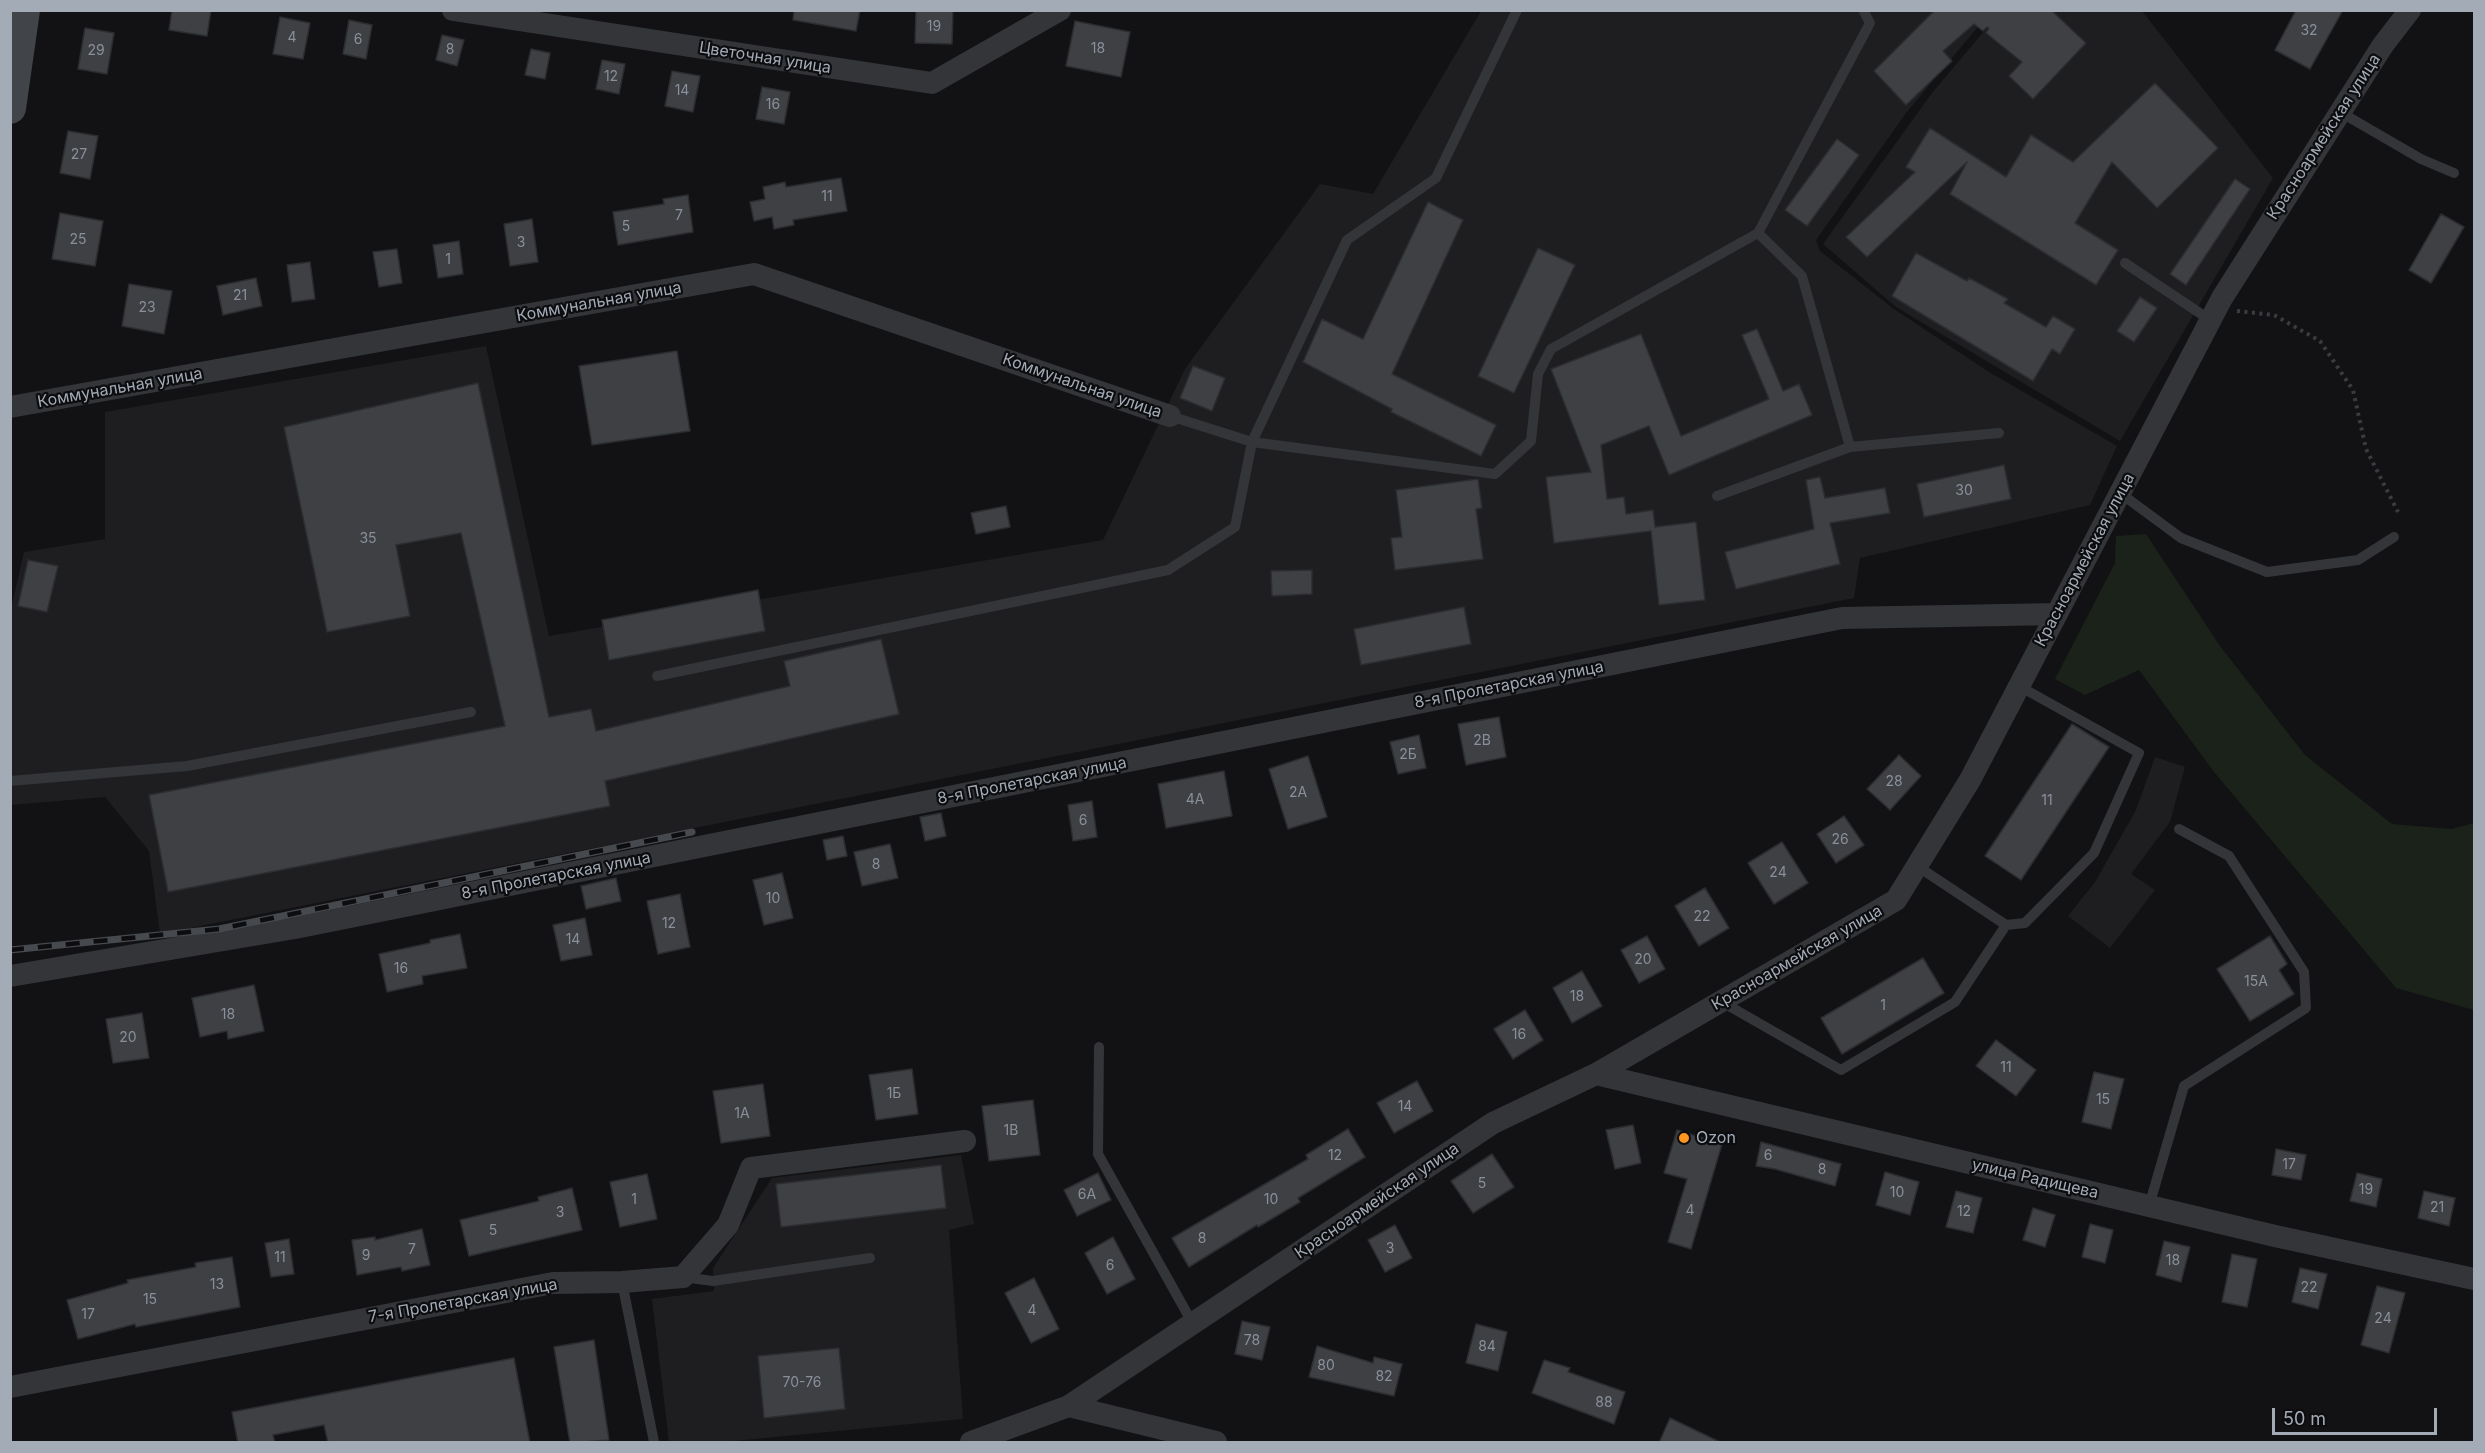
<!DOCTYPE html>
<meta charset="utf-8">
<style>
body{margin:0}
#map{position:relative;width:2485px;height:1453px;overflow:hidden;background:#121214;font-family:Inter,sans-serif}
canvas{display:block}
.frame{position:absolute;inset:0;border:12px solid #a3abb6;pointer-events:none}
.scale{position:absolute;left:2272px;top:1408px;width:165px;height:27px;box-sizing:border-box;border:3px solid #a3abb6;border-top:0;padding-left:8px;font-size:18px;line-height:21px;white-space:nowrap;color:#a3abb6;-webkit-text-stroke:4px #0d0d0f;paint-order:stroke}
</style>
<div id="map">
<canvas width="2485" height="1453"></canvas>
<div class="frame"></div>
<div class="scale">50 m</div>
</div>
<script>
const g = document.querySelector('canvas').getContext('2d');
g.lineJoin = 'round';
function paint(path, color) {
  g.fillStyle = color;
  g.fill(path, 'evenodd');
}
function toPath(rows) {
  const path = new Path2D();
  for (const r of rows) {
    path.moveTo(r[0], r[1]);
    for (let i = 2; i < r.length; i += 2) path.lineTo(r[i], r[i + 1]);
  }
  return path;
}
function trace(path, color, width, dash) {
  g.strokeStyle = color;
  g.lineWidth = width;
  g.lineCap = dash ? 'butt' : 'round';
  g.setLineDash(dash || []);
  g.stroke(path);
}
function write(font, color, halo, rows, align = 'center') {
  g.font = font + ' Inter,sans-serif';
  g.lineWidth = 4.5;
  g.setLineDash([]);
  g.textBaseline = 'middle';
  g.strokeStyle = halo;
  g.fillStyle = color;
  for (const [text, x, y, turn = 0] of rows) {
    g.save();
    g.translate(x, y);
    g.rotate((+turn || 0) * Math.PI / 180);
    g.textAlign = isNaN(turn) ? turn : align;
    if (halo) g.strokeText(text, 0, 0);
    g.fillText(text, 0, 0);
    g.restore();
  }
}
paint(toPath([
 [1481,11,1991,11,1906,113,1816,240,1820,251,1894,309,1989,372,2117,446,2090,505,1860,558,1854,598,160,934,149,851,105,797,11,805,10,613,24,552,105,539,105,412,486,346,549,636,1103,540,1185,369,1320,184,1373,194],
 [2001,11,2142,11,2273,178,2120,441,1896,307,1823,244,1932,93],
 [2155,757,2185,767,2170,822,2131,874,2155,890,2110,948,2068,916,2095,882,2136,810],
 [961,1155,974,1224,949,1230,963,1419,723,1442,669,1442,652,1299,714,1291,713,1268,772,1178]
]), '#1e1e21');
paint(toPath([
 [2146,534,2220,646,2305,755,2392,824,2452,829,2474,823,2474,1010,2396,988,2214,772,2139,670,2085,695,2055,679,2115,563,2116,536]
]), '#1a221a');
const building = toPath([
 [172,10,211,10,207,36,169,30,172,10],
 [794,10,860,10,856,31,793,20,794,10],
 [916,10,953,10,952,44,915,43,916,10],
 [1935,10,2051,10,2086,43,2033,99,2009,76,2022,62,1986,33,1989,28,1987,27,1983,31,1974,24,1943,51,1952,61,1906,105,1874,71,1935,10],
 [2296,10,2343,10,2310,69,2275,50,2296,10],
 [280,17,310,23,303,59,273,54,280,17],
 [349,20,372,25,366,59,343,54,349,20],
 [1075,21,1130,32,1121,77,1066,66,1075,21],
 [85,28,114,33,107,74,78,69,85,28],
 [442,35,464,40,457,66,436,60,442,35],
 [531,49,550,53,545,79,525,75,531,49],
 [602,60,625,64,619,94,596,89,602,60],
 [672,71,700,76,693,112,665,106,672,71],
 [2155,83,2218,148,2157,208,2112,162,2075,223,2118,250,2096,285,1950,194,1967,162,1867,257,1846,237,1915,172,1906,167,1930,128,2006,177,2031,135,2073,162,2155,83],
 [762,87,790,92,784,124,756,119,762,87],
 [68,131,98,136,90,179,60,173,68,131],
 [1837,139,1859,155,1807,226,1785,210,1837,139],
 [841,178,847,211,793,220,794,225,774,229,772,217,754,221,750,202,765,199,763,187,785,182,786,187,841,178],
 [2235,179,2250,189,2186,285,2170,274,2235,179],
 [688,195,693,232,618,245,613,212,664,204,663,199,688,195],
 [1428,202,1463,220,1392,374,1496,425,1481,456,1391,412,1392,409,1303,362,1322,319,1363,339,1428,202],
 [60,213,103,221,95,266,52,259,60,213],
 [2441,214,2464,227,2431,283,2409,270,2441,214],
 [532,219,538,262,510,266,504,224,532,219],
 [459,241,463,274,438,278,433,245,459,241],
 [1538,248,1575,265,1514,393,1478,376,1538,248],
 [397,249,402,283,379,287,373,252,397,249],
 [1916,253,1967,281,1969,278,2008,299,2004,303,2046,327,2053,316,2075,329,2060,354,2052,349,2033,381,1892,296,1916,253],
 [310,262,315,299,292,302,287,265,310,262],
 [256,278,262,306,223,315,217,286,256,278],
 [129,284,172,291,164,334,122,326,129,284],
 [2140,297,2157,308,2134,342,2117,331,2140,297],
 [1757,329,1783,391,1799,384,1812,415,1669,475,1649,426,1601,445,1607,499,1624,497,1626,514,1653,510,1655,527,1696,522,1705,600,1659,605,1651,531,1554,543,1546,477,1591,472,1551,369,1641,334,1681,436,1769,399,1742,335,1757,329],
 [677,351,690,431,592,445,579,366,677,351],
 [1193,366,1225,378,1212,411,1180,398,1193,366],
 [478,383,549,717,591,709,596,731,790,686,784,661,881,639,899,714,605,781,610,806,168,892,149,795,505,726,461,533,396,545,410,616,327,632,284,427,478,383],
 [2004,465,2011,499,1924,517,1917,484,2004,465],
 [1820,477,1825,498,1885,488,1890,513,1830,523,1840,564,1736,589,1725,552,1814,529,1806,480,1820,477],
 [1478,479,1482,508,1476,509,1483,559,1395,570,1391,538,1402,537,1396,490,1478,479],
 [1006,506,1010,527,976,534,971,513,1006,506],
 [28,560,58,566,47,612,18,606,28,560],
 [1312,570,1312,594,1272,596,1271,571,1312,570],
 [758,590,765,631,609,660,602,620,758,590],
 [1464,607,1471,644,1361,665,1354,629,1464,607],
 [1499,717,1506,757,1466,765,1458,724,1499,717],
 [2072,724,2109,747,2021,880,1985,856,2072,724],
 [1419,735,1426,768,1398,774,1390,742,1419,735],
 [1899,755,1921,776,1890,810,1867,789,1899,755],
 [1308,756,1327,817,1288,829,1269,769,1308,756],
 [1224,771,1232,816,1166,828,1158,784,1224,771],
 [1092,801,1097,837,1073,841,1068,805,1092,801],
 [941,813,946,836,925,841,920,817,941,813],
 [1844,816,1864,845,1836,863,1817,834,1844,816],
 [843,836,847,856,827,860,823,840,843,836],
 [1782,842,1808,883,1774,904,1748,863,1782,842],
 [890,844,898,878,862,886,854,852,890,844],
 [782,873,793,918,764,925,753,880,782,873],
 [616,878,621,901,586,909,581,886,616,878],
 [1705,888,1729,928,1699,946,1675,906,1705,888],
 [680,894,690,947,658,954,647,901,680,894],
 [585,918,592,955,561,961,553,925,585,918],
 [460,934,467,968,422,976,423,984,387,992,379,954,430,943,430,940,460,934],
 [1647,936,1665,969,1639,983,1621,950,1647,936],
 [2270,936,2287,964,2279,970,2294,994,2250,1021,2217,969,2270,936],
 [1923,958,1944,993,1842,1054,1821,1018,1923,958],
 [1582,971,1602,1006,1572,1023,1553,988,1582,971],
 [254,985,264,1031,228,1039,227,1031,200,1037,192,998,254,985],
 [1525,1010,1543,1040,1513,1059,1494,1029,1525,1010],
 [142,1013,149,1058,113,1063,106,1019,142,1013],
 [1996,1040,2036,1070,2016,1096,1976,1066,1996,1040],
 [912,1069,918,1114,876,1120,869,1075,912,1069],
 [2094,1072,2124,1079,2111,1129,2082,1122,2094,1072],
 [1417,1081,1433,1111,1394,1133,1377,1103,1417,1081],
 [763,1084,770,1136,721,1143,713,1091,763,1084],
 [1033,1100,1040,1155,989,1161,982,1106,1033,1100],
 [1633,1125,1641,1163,1615,1169,1606,1130,1633,1125],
 [1348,1129,1365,1157,1298,1198,1300,1202,1258,1227,1257,1225,1189,1267,1172,1238,1308,1159,1306,1155,1348,1129],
 [1677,1130,1722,1144,1691,1249,1668,1242,1687,1179,1664,1173,1677,1130],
 [1761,1142,1841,1164,1835,1186,1775,1169,1756,1166,1761,1142],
 [2276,1149,2306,1155,2301,1180,2272,1175,2276,1149],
 [1492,1154,1514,1187,1473,1213,1451,1181,1492,1154],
 [941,1165,946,1208,781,1227,776,1184,941,1165],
 [1885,1172,1919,1182,1910,1215,1876,1205,1885,1172],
 [1098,1173,1111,1200,1077,1216,1064,1190,1098,1173],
 [2357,1173,2382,1179,2376,1207,2350,1201,2357,1173],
 [647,1174,657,1219,620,1227,610,1182,647,1174],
 [572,1188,582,1230,469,1256,460,1220,539,1201,538,1197,572,1188],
 [1956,1191,1982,1198,1973,1233,1946,1227,1956,1191],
 [2424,1191,2455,1198,2449,1226,2418,1218,2424,1191],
 [2033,1208,2055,1215,2045,1247,2023,1240,2033,1208],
 [2090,1224,2113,1230,2105,1263,2082,1257,2090,1224],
 [1395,1225,1412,1258,1385,1272,1368,1240,1395,1225],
 [422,1229,430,1265,402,1271,401,1267,357,1275,352,1240,375,1237,375,1240,422,1229],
 [1113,1237,1135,1279,1107,1294,1085,1253,1113,1237],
 [289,1239,294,1274,271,1277,265,1243,289,1239],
 [2164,1241,2190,1247,2181,1282,2156,1275,2164,1241],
 [2232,1254,2257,1259,2247,1307,2222,1302,2232,1254],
 [232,1257,240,1307,136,1327,135,1324,78,1339,67,1300,128,1283,127,1280,196,1267,195,1263,232,1257],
 [2300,1268,2327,1274,2318,1309,2292,1302,2300,1268],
 [1034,1278,1059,1329,1031,1343,1005,1293,1034,1278],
 [2377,1286,2405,1293,2389,1353,2361,1345,2377,1286],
 [1242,1321,1270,1327,1262,1360,1235,1354,1242,1321],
 [1476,1324,1507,1332,1498,1371,1466,1363,1476,1324],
 [594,1340,609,1440,570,1443,554,1347,594,1340],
 [1317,1346,1373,1363,1374,1357,1402,1364,1394,1396,1309,1377,1317,1346],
 [839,1348,845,1409,764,1418,758,1356,839,1348],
 [514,1358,530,1443,328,1443,324,1425,273,1435,275,1443,238,1443,232,1412,514,1358],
 [1544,1360,1570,1368,1568,1372,1625,1392,1614,1424,1532,1393,1544,1360],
 [1670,1418,1722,1443,1659,1443,1670,1418]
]);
paint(building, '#3e4044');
trace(building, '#2c2d30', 1.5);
trace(toPath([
 [2237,311,2274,315,2320,341,2353,390,2366,449,2398,512]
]), '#393c40', 4, [3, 4.5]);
trace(toPath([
 [1517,10,1436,178,1347,240,1252,442,1495,474,1531,441,1538,374,1551,349,1758,233,1802,276,1850,447,1717,496],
 [2340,112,2421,159,2454,173],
 [1758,233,1870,23,1863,10],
 [2125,263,2210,320],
 [1850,447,1999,433],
 [2120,493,2181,538,2267,572,2358,560,2394,537],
 [657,676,1168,570,1235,527,1252,442,1170,416],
 [10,781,187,766,471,712],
 [1917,866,2006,925,2025,923,2094,853,2139,753,2019,686],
 [1722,1002,1841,1070,1955,1002,2006,925],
 [1099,1047,1098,1154,1193,1324],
 [2149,1206,2184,1086,2306,1008,2304,972,2229,856,2179,829],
 [683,1277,713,1281,870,1258],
 [622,1282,654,1442]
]), '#333539', 10);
trace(toPath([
 [453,10,932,83,1060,10],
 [10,407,754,274,1170,416],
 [10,976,295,928,1842,618,2057,614],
 [1596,1074,2275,1236,2474,1279],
 [10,1387,553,1283,622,1282,683,1277,728,1225,751,1168,965,1141],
 [1069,1406,1216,1442],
 [971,1442,1069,1406,1493,1123,1596,1074,1896,900,1970,780,2222,298,2383,45,2410,10]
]), '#333539', 22);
trace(toPath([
 [10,108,24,10]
]), '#414449', 32);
const rail = toPath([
 [10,950,219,929,692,832]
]);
trace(rail, '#46494e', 7);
trace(rail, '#0d0d0f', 4.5, [14]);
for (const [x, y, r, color] of [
 [1684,1138,6,"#fe9620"]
]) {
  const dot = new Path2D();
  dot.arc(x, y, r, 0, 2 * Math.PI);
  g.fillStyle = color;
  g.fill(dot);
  trace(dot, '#0d0d0f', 2);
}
write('14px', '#8a909a', null, [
 ["19",934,27],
 ["32",2309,31],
 ["4",292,38],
 ["6",358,40],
 ["18",1098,49],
 ["8",450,50],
 ["29",96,51],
 ["12",611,77],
 ["14",682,91],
 ["16",773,105],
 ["27",79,155],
 ["11",827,197],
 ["7",679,216],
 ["5",626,227],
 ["25",78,240],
 ["3",521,243],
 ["1",448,260],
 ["21",240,296],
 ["23",147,308],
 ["30",1964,491],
 ["35",368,539],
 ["2В",1482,741],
 ["2Б",1408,755],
 ["28",1894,782],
 ["2А",1298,793],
 ["4А",1195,800],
 ["11",2047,801],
 ["6",1083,821],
 ["26",1840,840],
 ["8",876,865],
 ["24",1778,873],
 ["10",773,899],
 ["22",1702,917],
 ["12",669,924],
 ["14",573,940],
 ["20",1643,960],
 ["16",401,969],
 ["15А",2256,982],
 ["18",1577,997],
 ["1",1883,1006],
 ["18",228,1015],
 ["16",1519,1035],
 ["20",128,1038],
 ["11",2006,1068],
 ["1Б",894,1094],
 ["15",2103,1100],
 ["14",1405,1107],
 ["1А",742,1114],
 ["1В",1011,1131],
 ["12",1335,1156],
 ["6",1768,1156],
 ["17",2289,1165],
 ["8",1822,1170],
 ["5",1482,1184],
 ["19",2366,1190],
 ["10",1897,1193],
 ["6А",1087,1195],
 ["1",634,1200],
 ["10",1271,1200],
 ["21",2437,1208],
 ["4",1690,1211],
 ["12",1964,1212],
 ["3",560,1213],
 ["5",493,1231],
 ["8",1202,1239],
 ["3",1390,1249],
 ["7",412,1250],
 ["9",366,1256],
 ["11",280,1258],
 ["18",2173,1261],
 ["6",1110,1266],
 ["13",217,1285],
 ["22",2309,1288],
 ["15",150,1300],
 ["4",1032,1311],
 ["17",88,1315],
 ["24",2383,1319],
 ["78",1252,1341],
 ["84",1487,1347],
 ["80",1326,1366],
 ["82",1384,1377],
 ["70-76",802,1383],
 ["88",1604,1403]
]);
write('16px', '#a3abb6', '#0d0d0f', [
 ["Цветочная улица",765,58,9],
 ["Красноармейская улица",2324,137,-57],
 ["Коммунальная улица",599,302,-10],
 ["Коммунальная улица",1082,386,19],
 ["Коммунальная улица",120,388,-10],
 ["Красноармейская улица",2085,560,-62],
 ["8-я Пролетарская улица",1509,685,-11],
 ["8-я Пролетарская улица",1032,781,-11],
 ["8-я Пролетарская улица",556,876,-11],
 ["Красноармейская улица",1797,958,-30],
 ["улица Радищева",2035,1179,13],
 ["Красноармейская улица",1377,1201,-34],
 ["7-я Пролетарская улица",463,1301,-10]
]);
write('16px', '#a3abb6', '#0d0d0f', [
 ["Ozon",1696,1138]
], 'left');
</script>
